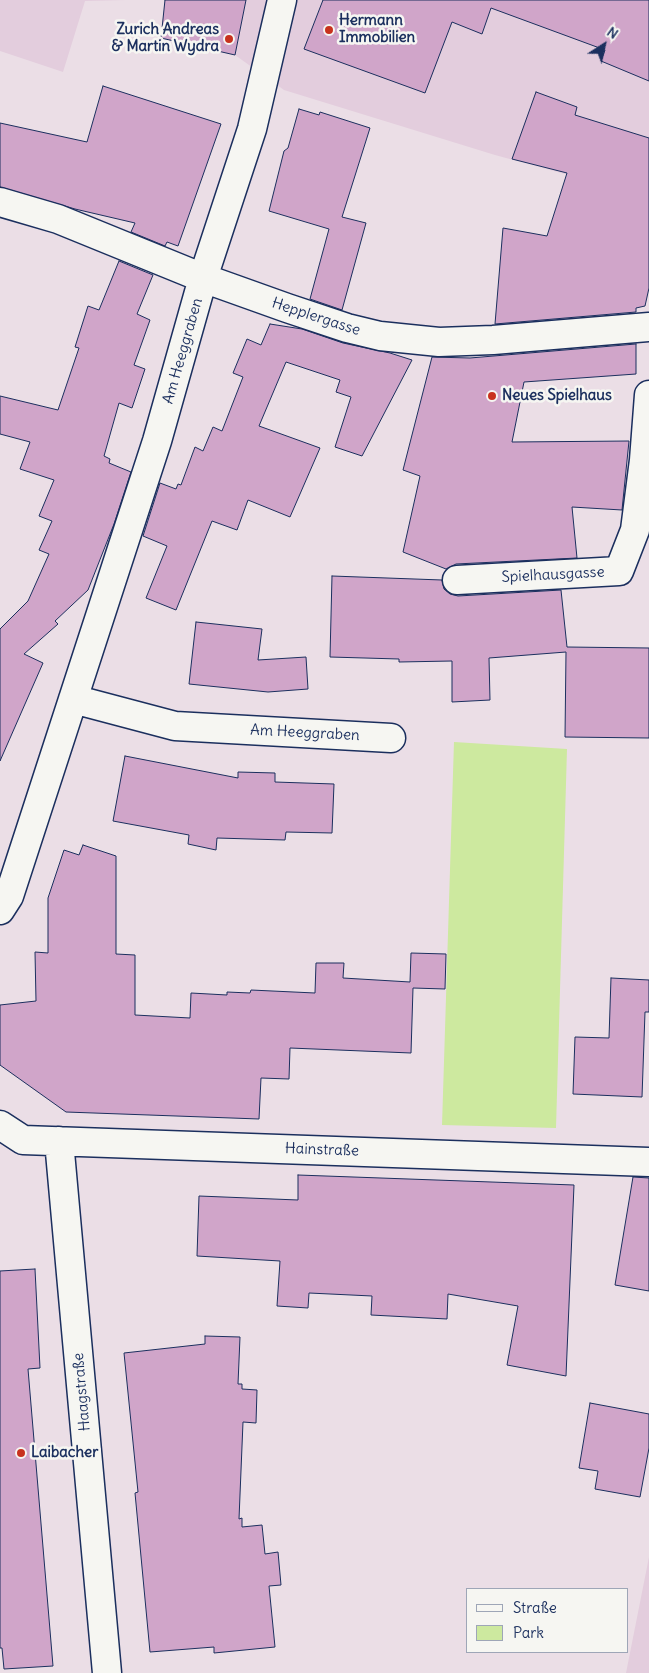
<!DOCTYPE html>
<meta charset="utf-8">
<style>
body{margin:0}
#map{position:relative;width:649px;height:1673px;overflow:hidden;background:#ebdee6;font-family:Delius,sans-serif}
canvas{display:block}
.legend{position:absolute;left:466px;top:1588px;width:162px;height:65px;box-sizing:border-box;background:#f6f6f2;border:1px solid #9ea6b7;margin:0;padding:6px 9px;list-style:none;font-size:15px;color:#1b2f5e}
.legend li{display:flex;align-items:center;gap:10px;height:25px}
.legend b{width:25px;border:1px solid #9ea6b7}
.north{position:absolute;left:579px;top:20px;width:50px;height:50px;-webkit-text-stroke:4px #f6f6f2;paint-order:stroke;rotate:35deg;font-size:14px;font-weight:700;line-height:20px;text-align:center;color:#1b2f5e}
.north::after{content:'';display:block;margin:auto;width:18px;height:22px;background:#1b2f5e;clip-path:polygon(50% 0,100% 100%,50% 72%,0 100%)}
</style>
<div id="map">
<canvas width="649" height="1673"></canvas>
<ul class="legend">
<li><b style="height:6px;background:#f6f6f2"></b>Straße</li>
<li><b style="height:14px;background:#cde99f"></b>Park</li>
</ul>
<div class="north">N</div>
</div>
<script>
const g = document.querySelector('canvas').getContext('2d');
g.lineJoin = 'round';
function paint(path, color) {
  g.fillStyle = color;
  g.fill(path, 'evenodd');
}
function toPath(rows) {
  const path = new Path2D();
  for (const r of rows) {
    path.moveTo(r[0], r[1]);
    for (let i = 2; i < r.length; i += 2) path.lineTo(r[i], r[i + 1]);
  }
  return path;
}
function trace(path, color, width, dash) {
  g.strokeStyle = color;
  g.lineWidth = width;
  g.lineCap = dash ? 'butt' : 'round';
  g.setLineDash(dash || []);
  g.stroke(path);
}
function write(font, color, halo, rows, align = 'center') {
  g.font = font + ' Delius,sans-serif';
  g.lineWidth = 5;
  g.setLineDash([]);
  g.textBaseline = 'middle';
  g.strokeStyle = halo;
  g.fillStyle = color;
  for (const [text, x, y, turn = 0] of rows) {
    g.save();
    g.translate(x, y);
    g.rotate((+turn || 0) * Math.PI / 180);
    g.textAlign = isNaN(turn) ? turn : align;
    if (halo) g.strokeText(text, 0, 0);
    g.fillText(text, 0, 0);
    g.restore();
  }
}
paint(toPath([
 [0,0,126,0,85,1,63,72,0,51],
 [165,0,649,0,649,197,495,155,284,90,235,55,161,38],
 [649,1557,649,1673,626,1673]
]), '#e3cddd');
paint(toPath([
 [454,742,567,749,556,1128,442,1125]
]), '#cde99f');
const building = toPath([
 [165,0,246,0,235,55,161,38,165,0],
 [323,0,649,0,649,81,601,61,605,50,491,8,482,34,452,22,425,93,304,49,323,0],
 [103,86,221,124,178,246,167,242,165,246,131,232,135,223,75,209,0,187,0,123,87,142,103,86],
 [536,92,577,107,575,115,649,138,649,288,645,306,636,308,636,312,495,324,503,228,547,236,567,173,512,159,536,92],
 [299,109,319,115,320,112,370,128,342,217,366,223,342,310,310,299,329,229,269,211,284,151,288,148,299,109],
 [119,261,153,275,137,314,150,320,134,365,145,369,132,408,119,403,104,456,110,459,109,463,131,472,114,524,88,590,55,621,58,624,24,654,43,663,0,761,0,629,28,601,49,554,39,550,52,521,39,516,54,480,20,469,30,442,0,434,0,396,58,410,79,348,75,347,88,306,99,310,119,261],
 [270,324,302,329,343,343,390,353,412,360,362,456,335,447,351,397,336,392,340,380,286,362,259,426,320,448,290,517,248,500,237,530,212,521,176,610,146,598,167,546,143,536,160,483,176,489,178,484,181,485,195,447,203,451,213,427,222,431,243,377,233,373,247,339,261,345,270,324],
 [636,344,636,374,524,382,512,442,629,441,622,510,572,507,577,558,456,564,446,569,403,552,420,476,403,470,432,357,470,358,636,344],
 [332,576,442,580,444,589,450,594,458,596,561,590,567,647,649,648,649,738,565,737,566,652,489,658,490,700,452,702,452,661,399,662,399,659,330,657,332,576],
 [196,622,262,629,258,660,306,657,308,689,268,692,189,684,196,622],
 [125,756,238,778,238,772,275,773,275,782,334,784,332,833,286,832,285,840,217,838,216,850,188,844,189,835,113,821,125,756],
 [83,845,116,856,116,954,135,955,135,1015,190,1018,191,993,227,995,227,992,250,993,251,990,315,993,316,963,344,963,343,978,410,982,411,953,446,954,445,989,413,988,411,1053,290,1048,289,1079,261,1078,259,1119,66,1112,0,1065,0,1005,36,1001,35,952,48,953,48,898,64,850,79,855,83,845],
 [611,978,649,980,649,1012,645,1012,642,1097,573,1094,575,1037,609,1038,611,978],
 [298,1175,574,1185,566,1376,507,1365,518,1306,448,1294,447,1319,371,1315,372,1296,309,1293,308,1308,277,1306,280,1261,197,1256,199,1196,298,1200,298,1175],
 [633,1177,649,1178,649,1291,615,1285,633,1177],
 [35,1269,40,1368,28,1369,53,1666,4,1669,2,1648,0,1648,0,1271,35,1269],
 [205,1336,240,1337,238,1384,242,1384,242,1389,257,1390,256,1423,243,1422,239,1519,242,1518,242,1527,262,1525,265,1554,278,1552,281,1585,269,1586,275,1647,214,1653,214,1647,150,1652,135,1493,138,1492,124,1353,205,1344,205,1336],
 [590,1403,649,1414,649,1448,640,1497,595,1489,598,1471,579,1468,590,1403]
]);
paint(building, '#d0a5c9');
trace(building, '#1b2f5e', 1);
const minor = toPath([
 [0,202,58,219,203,278,287,308,347,328,380,336,439,342,493,340,649,327],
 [457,580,619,571,635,530,644,460,649,395],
 [73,699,175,726,391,738],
 [0,910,9,896,157,441,203,278,252,129,282,0],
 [0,1125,23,1140,649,1162],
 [59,1141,107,1673]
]);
trace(minor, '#1b2f5e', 31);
trace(minor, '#f6f6f2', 28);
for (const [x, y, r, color] of [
 [329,30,5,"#c8321e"],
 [229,39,5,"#c8321e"],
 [492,396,5,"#c8321e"],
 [21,1453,5,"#c8321e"]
]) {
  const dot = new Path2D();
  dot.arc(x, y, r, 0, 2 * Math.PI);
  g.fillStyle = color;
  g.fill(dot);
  trace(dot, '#f6f6f2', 2);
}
write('bold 15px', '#1b2f5e', '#f6f6f2', [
 ["Hermann",339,21],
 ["Immobilien",339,38],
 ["Zurich Andreas",219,30,"right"],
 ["& Martin Wydra",219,47,"right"],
 ["Neues Spielhaus",502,396],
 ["Laibacher",31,1453]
], 'left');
write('15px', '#1b2f5e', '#f6f6f2', [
 ["Hepplergasse",316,317,18],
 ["Am Heeggraben",183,351,-74],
 ["Spielhausgasse",553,575,-3],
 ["Am Heeggraben",305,733,3],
 ["Hainstraße",322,1150,2],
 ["Haagstraße",82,1392,-95]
]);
</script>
